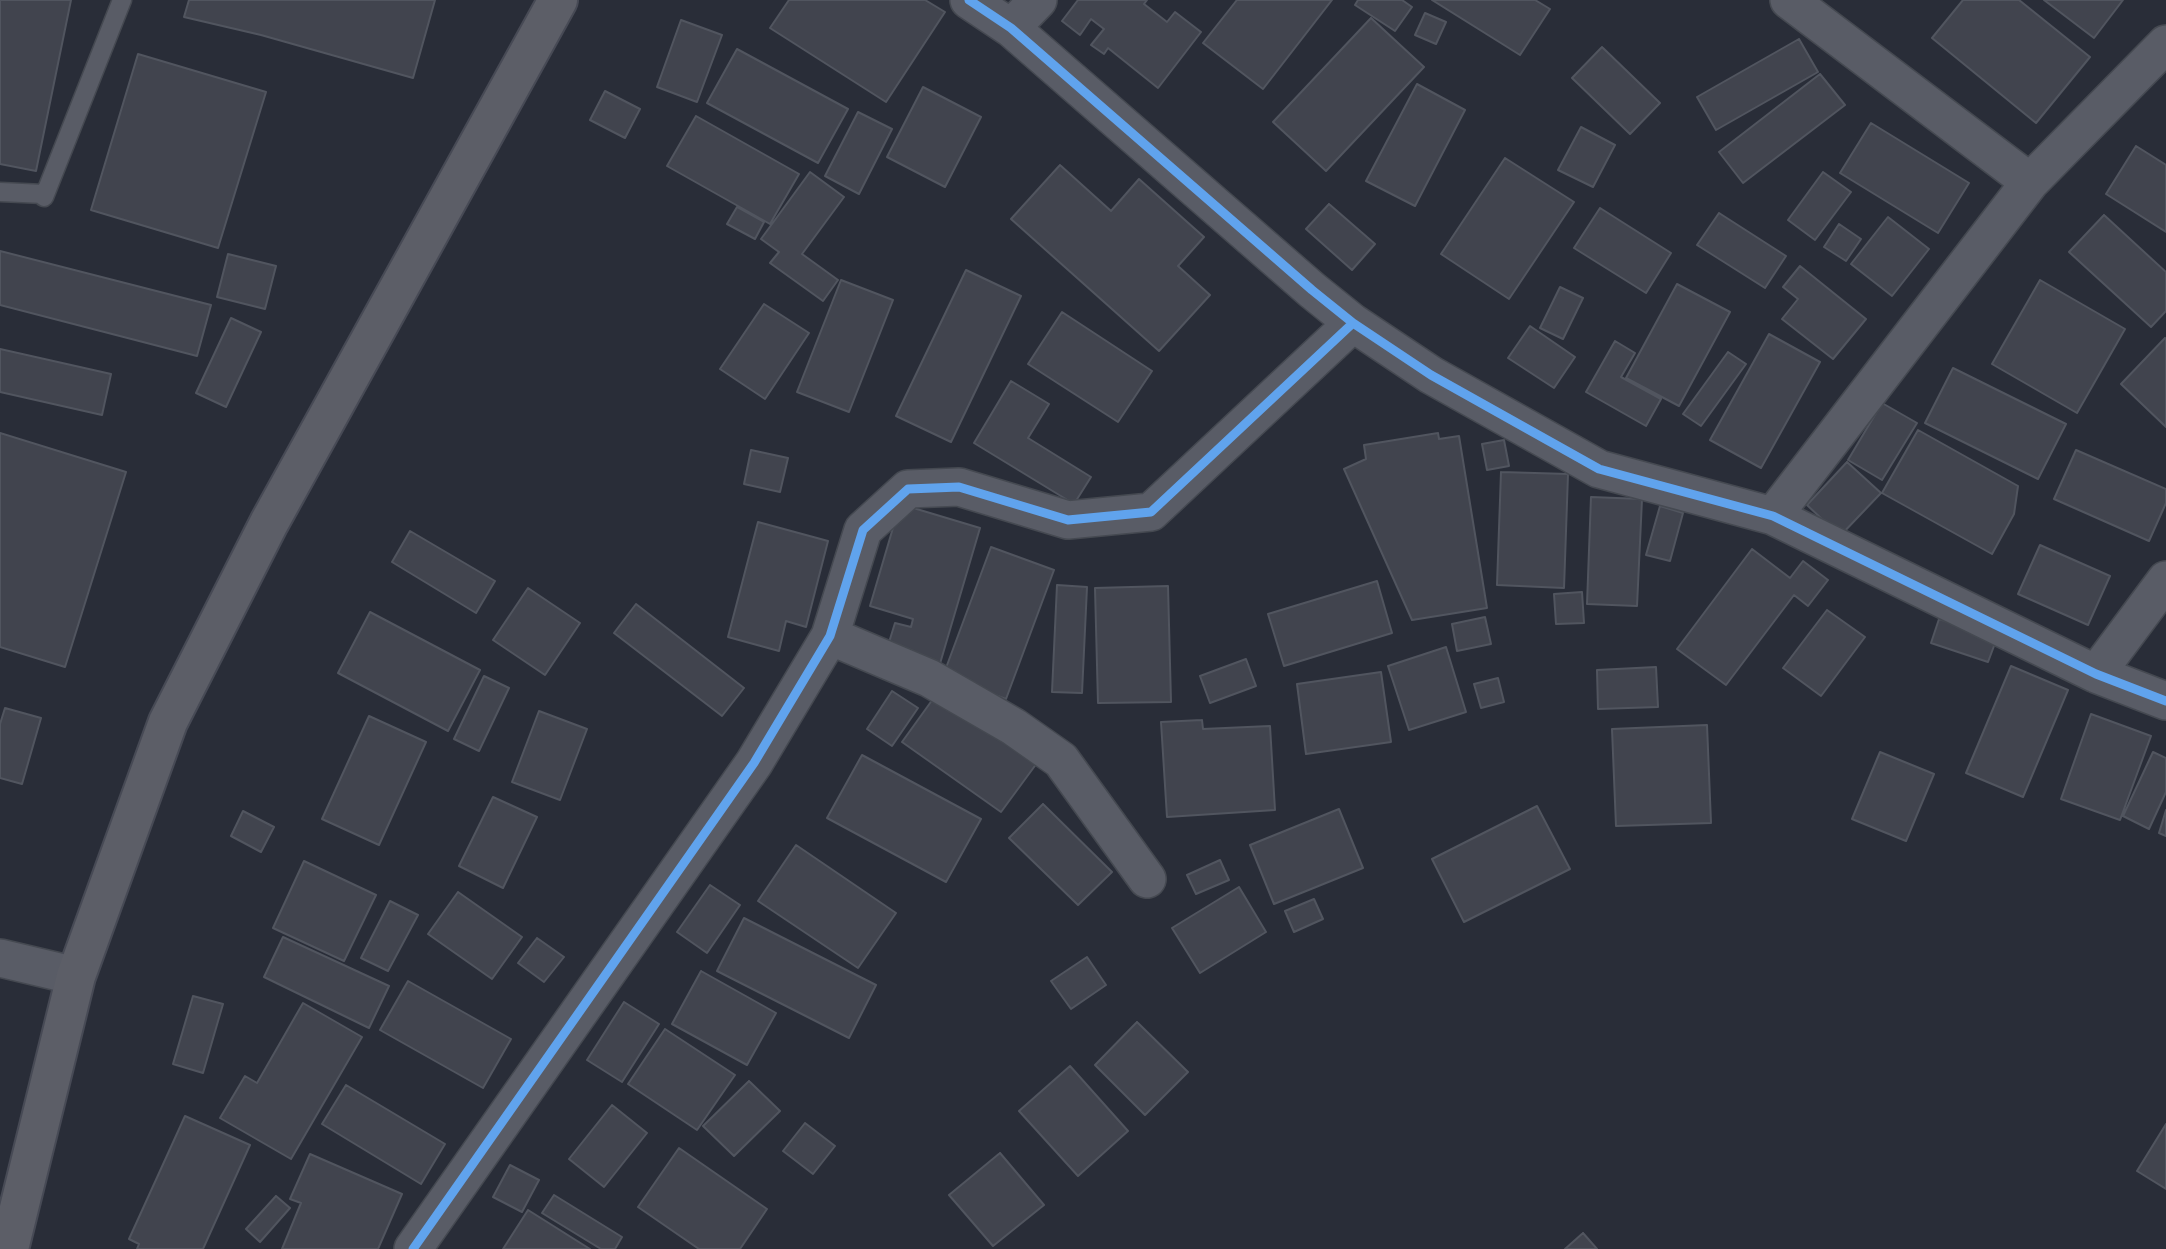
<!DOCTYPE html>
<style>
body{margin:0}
canvas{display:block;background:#292d38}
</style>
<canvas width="2166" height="1249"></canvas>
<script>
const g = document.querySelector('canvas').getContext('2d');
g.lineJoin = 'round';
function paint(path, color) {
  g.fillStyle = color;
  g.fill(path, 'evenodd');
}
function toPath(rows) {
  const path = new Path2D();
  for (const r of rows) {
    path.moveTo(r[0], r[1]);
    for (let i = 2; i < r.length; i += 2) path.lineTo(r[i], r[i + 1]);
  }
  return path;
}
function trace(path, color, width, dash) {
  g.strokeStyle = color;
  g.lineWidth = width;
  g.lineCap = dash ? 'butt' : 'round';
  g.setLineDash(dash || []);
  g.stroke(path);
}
const building = toPath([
 [0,0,71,0,36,171,0,164,0,0],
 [189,0,435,0,413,78,261,35,184,17,189,0],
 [789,0,925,0,945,12,886,102,770,28,789,0],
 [1078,0,1147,0,1144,4,1167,22,1175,12,1201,32,1158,88,1108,48,1104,54,1091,45,1104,29,1091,19,1080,35,1062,21,1078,0],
 [1237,0,1332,0,1263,89,1203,43,1237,0],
 [1358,0,1402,0,1412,7,1395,31,1355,5,1358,0],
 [1432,0,1535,0,1550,9,1520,55,1432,0],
 [1963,0,2019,0,2090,57,2036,123,1932,38,1963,0],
 [2044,0,2123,0,2094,38,2044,0],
 [1425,13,1446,22,1436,44,1415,35,1425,13],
 [1371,18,1424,67,1326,171,1273,122,1371,18],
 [681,20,722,35,697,102,657,87,681,20],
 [1799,39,1818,72,1716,130,1697,97,1799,39],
 [1602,47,1660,103,1630,134,1572,78,1602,47],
 [737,49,848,109,818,163,707,103,737,49],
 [138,54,266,92,218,248,91,210,138,54],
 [1820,74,1845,105,1743,183,1719,152,1820,74],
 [1417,84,1465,110,1415,206,1366,181,1417,84],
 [923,87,981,117,945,187,887,157,923,87],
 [605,91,640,109,625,138,590,120,605,91],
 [858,112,892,129,859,194,825,176,858,112],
 [696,116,799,174,770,224,667,166,696,116],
 [1871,123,1969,183,1938,233,1840,173,1871,123],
 [1581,127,1615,145,1593,187,1558,170,1581,127],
 [2136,146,2166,165,2166,232,2106,194,2136,146],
 [1505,158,1574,202,1509,299,1441,254,1505,158],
 [1060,165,1111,211,1139,179,1204,237,1178,266,1210,295,1159,351,1011,219,1060,165],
 [810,172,844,197,802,254,838,280,823,301,770,263,779,252,761,239,810,172],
 [1823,172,1851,192,1815,240,1788,220,1823,172],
 [1329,204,1375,244,1352,270,1306,229,1329,204],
 [737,207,764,222,755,239,727,224,737,207],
 [1600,208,1671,253,1646,293,1574,248,1600,208],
 [1719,213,1786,256,1765,288,1697,245,1719,213],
 [2104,215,2166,272,2166,311,2151,327,2069,252,2104,215],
 [1888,217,1929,249,1892,296,1851,264,1888,217],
 [1839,224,1861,239,1846,261,1824,247,1839,224],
 [0,251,211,305,197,356,0,305,0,251],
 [228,254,276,266,265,309,217,297,228,254],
 [1800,266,1866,319,1833,359,1782,319,1798,299,1783,287,1800,266],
 [966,270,1021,296,951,442,896,416,966,270],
 [841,280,893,300,849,412,797,392,841,280],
 [2040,280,2125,329,2077,413,1992,364,2040,280],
 [1677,284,1730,312,1679,406,1626,378,1677,284],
 [1560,287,1583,298,1563,339,1540,328,1560,287],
 [764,304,809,333,765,399,720,369,764,304],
 [1062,312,1152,371,1118,422,1028,364,1062,312],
 [231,318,261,332,226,407,196,393,231,318],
 [1530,326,1575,357,1554,388,1508,358,1530,326],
 [1769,334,1820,362,1761,468,1710,440,1769,334],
 [2165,338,2166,339,2166,427,2121,384,2165,338],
 [1615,341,1635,353,1621,377,1661,399,1646,426,1586,392,1615,341],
 [0,349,111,374,102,415,0,392,0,349],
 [1728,352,1746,364,1701,426,1683,414,1728,352],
 [1953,368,2066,424,2038,479,1925,423,1953,368],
 [1011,381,1049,404,1028,438,1091,477,1074,504,974,443,1011,381],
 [1882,403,1917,423,1882,480,1848,460,1882,403],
 [1918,430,2018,486,2014,514,1992,554,1882,493,1918,430],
 [0,433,126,472,65,667,0,647,0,433],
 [1438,433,1439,439,1459,436,1487,608,1412,620,1344,469,1366,459,1364,445,1438,433],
 [1504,440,1509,466,1487,470,1482,444,1504,440],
 [751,450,788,458,780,492,744,484,751,450],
 [2076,450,2166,489,2166,503,2149,541,2054,499,2076,450],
 [1847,462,1881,493,1840,536,1807,505,1847,462],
 [1501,472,1568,474,1564,588,1497,585,1501,472],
 [1591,497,1642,499,1637,606,1587,604,1591,497],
 [900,504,980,528,939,667,886,652,895,623,911,627,913,619,870,606,900,504],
 [1660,506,1683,513,1670,561,1646,555,1660,506],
 [758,522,828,541,806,627,786,621,779,651,728,637,758,522],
 [410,531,495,581,476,613,392,562,410,531],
 [2040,545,2110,576,2088,625,2018,594,2040,545],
 [991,547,1054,570,1006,699,943,676,991,547],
 [1752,549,1790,578,1803,561,1828,580,1808,606,1794,595,1726,685,1677,649,1752,549],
 [1377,581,1392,633,1284,666,1268,614,1377,581],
 [1057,585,1087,587,1082,693,1052,692,1057,585],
 [1168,586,1171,702,1098,703,1095,588,1168,586],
 [528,588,580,623,545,675,493,640,528,588],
 [1582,592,1584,623,1556,624,1554,594,1582,592],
 [636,604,744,688,722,716,614,633,636,604],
 [1827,610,1865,637,1821,696,1783,668,1827,610],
 [370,612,480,670,448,731,338,673,370,612],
 [1485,617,1491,644,1457,651,1452,624,1485,617],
 [1939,619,1997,638,1988,662,1931,643,1939,619],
 [1446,647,1466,712,1409,730,1388,666,1446,647],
 [1246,659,1256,686,1210,703,1200,676,1246,659],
 [2011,666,2068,690,2023,797,1966,773,2011,666],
 [1656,667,1658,707,1598,709,1597,670,1656,667],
 [1381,672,1391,742,1306,754,1297,684,1381,672],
 [484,676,509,688,479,751,454,739,484,676],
 [1498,678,1504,702,1481,708,1474,684,1498,678],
 [892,691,918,708,892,746,867,729,892,691],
 [938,692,1037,763,1001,812,902,742,938,692],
 [5,708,41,718,22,784,0,778,0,724,5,708],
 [539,711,587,729,560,800,512,782,539,711],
 [2091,714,2151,736,2120,820,2061,799,2091,714],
 [369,716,426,742,379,845,322,819,369,716],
 [1202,720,1203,729,1270,726,1275,810,1167,817,1161,722,1202,720],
 [1707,725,1711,823,1616,826,1612,729,1707,725],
 [1880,752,1934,774,1906,841,1852,819,1880,752],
 [2153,752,2166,758,2166,792,2149,829,2123,816,2153,752],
 [862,755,981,819,946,882,827,818,862,755],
 [493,797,537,817,503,888,459,866,493,797],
 [1043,804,1112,872,1078,905,1009,838,1043,804],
 [1537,806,1570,869,1464,922,1432,859,1537,806],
 [1339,809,1363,868,1274,904,1250,845,1339,809],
 [2166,810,2166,836,2159,833,2166,810],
 [243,811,274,827,261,852,231,836,243,811],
 [796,845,896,913,858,968,758,901,796,845],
 [1220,860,1229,880,1196,894,1187,875,1220,860],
 [304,861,376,895,344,961,273,928,304,861],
 [710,885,740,905,707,953,677,932,710,885],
 [1239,887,1266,932,1200,973,1172,928,1239,887],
 [458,892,522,937,492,979,428,934,458,892],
 [1314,899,1323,919,1294,932,1285,911,1314,899],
 [390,901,418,915,388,971,361,958,390,901],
 [744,918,876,985,849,1038,717,971,744,918],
 [283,937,389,986,369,1028,264,977,283,937],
 [537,938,564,957,544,982,518,963,537,938],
 [1087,957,1106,985,1071,1009,1051,981,1087,957],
 [701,971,776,1013,747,1065,672,1024,701,971],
 [408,981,511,1039,483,1088,380,1030,408,981],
 [193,996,223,1004,203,1073,173,1064,193,996],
 [624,1002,659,1024,622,1082,587,1060,624,1002],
 [303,1003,362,1037,291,1159,220,1118,245,1076,257,1083,303,1003],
 [1137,1022,1188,1072,1145,1115,1095,1065,1137,1022],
 [665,1029,735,1075,697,1130,628,1084,665,1029],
 [1070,1066,1128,1131,1078,1176,1019,1111,1070,1066],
 [749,1081,780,1111,734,1156,703,1126,749,1081],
 [346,1085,445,1144,421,1184,322,1124,346,1085],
 [612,1105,647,1133,604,1187,569,1159,612,1105],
 [185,1116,250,1145,203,1249,137,1249,139,1244,129,1239,185,1116],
 [805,1123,835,1146,813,1174,783,1151,805,1123],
 [2166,1124,2166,1189,2137,1171,2166,1124],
 [679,1148,767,1209,740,1249,699,1249,638,1207,679,1148],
 [1000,1153,1044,1205,993,1246,949,1195,1000,1153],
 [310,1154,402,1194,378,1249,282,1249,301,1203,290,1199,310,1154],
 [510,1165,539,1180,522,1212,493,1197,510,1165],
 [554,1195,622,1237,615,1249,601,1249,542,1213,554,1195],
 [276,1196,290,1208,260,1242,246,1229,276,1196],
 [528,1210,590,1249,503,1249,528,1210],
 [1583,1233,1597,1249,1565,1249,1583,1233]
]);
paint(building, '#41444e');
trace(building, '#51555f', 2);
const lane = toPath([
 [0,192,44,194],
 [44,197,122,0]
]);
const street = toPath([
 [969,0,1011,28,1312,290,1353,323,1431,375,1599,469,1773,516,2096,674,2166,701],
 [1789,0,2030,182],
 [1011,28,1038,0],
 [1773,516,2030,182,2166,44],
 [830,636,929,678,1014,727,1061,760,1147,879],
 [2096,674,2166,580],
 [0,958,76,976],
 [413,1249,754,763,830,636,863,530,908,489,959,487,1068,520,1151,512,1353,323]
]);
const primary = toPath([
 [9,1249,76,976,168,722,269,523,558,0]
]);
trace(lane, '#454951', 21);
trace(street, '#454951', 40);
trace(primary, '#474a55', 42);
trace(lane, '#595c66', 18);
trace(street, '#595c66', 37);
trace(primary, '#5c5e67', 38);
trace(toPath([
 [969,0,1011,28,1312,290,1353,323,1431,375,1599,469,1773,516,2096,674,2166,701],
 [413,1249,754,763,830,636,863,530,908,489,959,487,1068,520,1151,512,1353,323]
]), '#60a3ed', 9);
</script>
